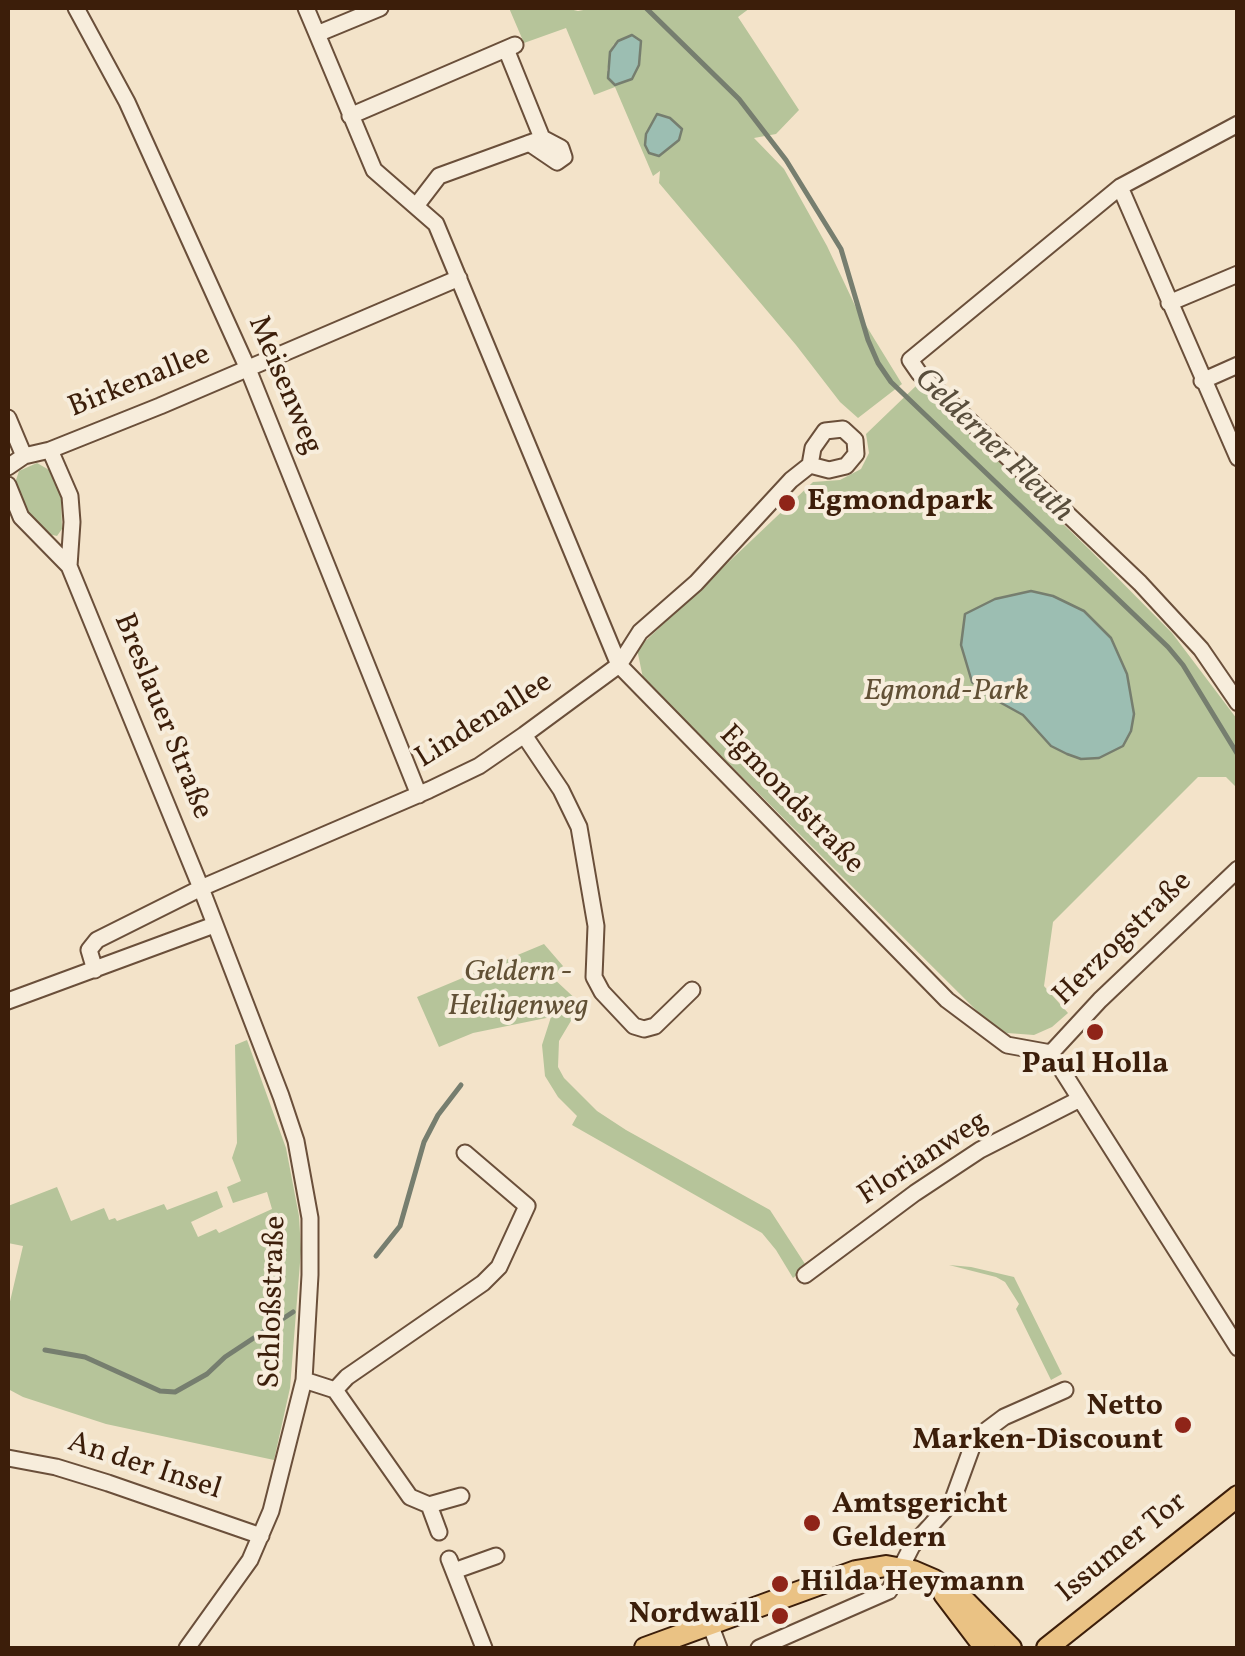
<!DOCTYPE html>
<meta charset="utf-8">
<style>
body{margin:0}
#map{position:relative;width:1245px;height:1656px;overflow:hidden;background:#f3e3c9;font-family:Vollkorn,serif}
canvas{display:block}
.frame{position:absolute;inset:0;border:10px solid #3c1e0a;pointer-events:none}
</style>
<div id="map">
<canvas width="1245" height="1656"></canvas>
<div class="frame"></div>
</div>
<script>
const g = document.querySelector('canvas').getContext('2d');
g.lineJoin = 'round';
function paint(path, color) {
  g.fillStyle = color;
  g.fill(path, 'evenodd');
}
function toPath(rows) {
  const path = new Path2D();
  for (const r of rows) {
    path.moveTo(r[0], r[1]);
    for (let i = 2; i < r.length; i += 2) path.lineTo(r[i], r[i + 1]);
  }
  return path;
}
function trace(path, color, width, dash) {
  g.strokeStyle = color;
  g.lineWidth = width;
  g.lineCap = dash ? 'butt' : 'round';
  g.setLineDash(dash || []);
  g.stroke(path);
}
function write(font, color, halo, rows, align = 'center') {
  g.font = font + ' Vollkorn,serif';
  g.lineWidth = 8;
  g.setLineDash([]);
  g.textBaseline = 'middle';
  g.strokeStyle = halo;
  g.fillStyle = color;
  for (const [text, x, y, turn = 0] of rows) {
    g.save();
    g.translate(x, y);
    g.rotate((+turn || 0) * Math.PI / 180);
    g.textAlign = isNaN(turn) ? turn : align;
    if (halo) g.strokeText(text, 0, 0);
    g.fillText(text, 0, 0);
    g.restore();
  }
}
paint(toPath([
 [509,8,565,8,578,11,594,8,750,8,738,17,799,110,776,134,754,138,784,169,827,246,859,314,902,384,858,418,840,402,796,345,659,183,660,171,653,176,615,87,594,95,566,28,524,43],
 [632,35,640,41,641,56,632,79,607,71,613,45],
 [918,384,1090,550,1172,633,1237,719,1237,788,1226,777,1198,777,1053,922,1044,986,1068,1013,1052,1027,1034,1035,1007,1033,987,1021,643,678,637,649,813,482,840,480,861,469,869,453,866,434],
 [37,463,51,471,61,494,62,529,57,536,48,534,24,510,15,483,19,471],
 [544,944,563,966,552,977,581,1004,559,1041,558,1067,564,1078,597,1111,626,1130,770,1210,807,1267,793,1278,776,1250,762,1233,572,1125,577,1116,558,1097,545,1076,542,1045,551,1017,473,1033,439,1047,417,997],
 [247,1040,286,1148,299,1216,301,1250,290,1388,274,1460,106,1424,23,1397,8,1389,8,1310,23,1246,8,1243,8,1206,57,1187,71,1221,104,1208,109,1220,115,1218,117,1221,164,1204,167,1210,217,1191,223,1207,191,1222,198,1237,216,1229,219,1233,272,1209,267,1192,233,1203,227,1187,241,1181,232,1158,237,1143,235,1045],
 [949,1265,971,1267,1014,1277,1062,1374,1051,1380,1016,1309,1019,1304,1005,1282,996,1277]
]), '#b6c49a');
const water = toPath([
 [632,35,641,41,639,65,632,79,615,85,608,78,610,52,618,41,632,35],
 [657,114,670,118,682,129,679,140,659,156,649,153,645,145,646,134,657,114],
 [1031,591,1053,596,1084,611,1111,638,1127,674,1134,714,1131,731,1123,746,1099,758,1081,759,1067,754,1051,746,1023,715,985,694,972,682,961,645,965,614,995,599,1031,591]
]);
paint(water, '#9cbeb2');
trace(water, '#767e6f', 2.5);
trace(toPath([
 [646,8,739,99,786,160,841,249,868,340,878,363,891,382,1168,647,1183,665,1238,755],
 [376,1256,400,1226,424,1142,438,1115,461,1085],
 [45,1350,85,1357,160,1391,175,1392,207,1374,225,1357,293,1312]
]), '#767e6f', 5);
const minor = toPath([
 [76,8,127,102,248,369,419,795],
 [306,8,317,34],
 [380,8,317,34,374,170,436,224,619,665,947,1000,1007,1045,1051,1053],
 [506,49,542,138,561,148,564,157,557,162,529,143],
 [350,116,515,45],
 [1238,124,1120,187,910,360,919,373,1140,583,1201,649,1238,703],
 [1120,187,1238,458],
 [416,206,439,176,538,140],
 [1169,303,1238,274],
 [1202,381,1238,365],
 [8,418,24,456],
 [50,450,70,496,72,522,69,566],
 [8,467,24,456,50,450,160,406,459,278],
 [8,485,21,517,69,566,201,888,281,1096,296,1141,310,1218,310,1275,304,1380,271,1511,250,1560,187,1648],
 [524,735,561,790,579,827,596,926,594,977,602,992,634,1026,644,1029,655,1026,692,990],
 [95,970,89,950,97,940,201,888,429,790,479,766,524,735,619,665,640,632,696,583,791,480,810,465,813,448,825,431,843,429,855,440,856,454,846,466,829,470,810,465],
 [8,1001,214,925],
 [1051,1053,1238,1348],
 [1051,1053,1100,1000,1238,869],
 [805,1275,915,1193,980,1150,1078,1100],
 [304,1380,335,1390,410,1497,429,1505,439,1532],
 [335,1390,347,1377,483,1283,499,1267,527,1206,465,1153],
 [8,1458,56,1467,108,1483,261,1536],
 [429,1505,461,1496],
 [449,1559,484,1648],
 [454,1571,496,1556],
 [710,1624,719,1648],
 [759,1648,889,1591,912,1546,952,1502,972,1447,984,1432,1004,1417,1065,1390]
]);
const major = toPath([
 [944,1594,985,1648],
 [645,1648,856,1571,886,1566,913,1571,934,1580,964,1600,1011,1648],
 [1047,1648,1238,1496]
]);
trace(minor, '#6a4f3a', 19);
trace(major, '#3c1e0a', 24);
trace(minor, '#f7eddc', 15);
trace(major, '#eac284', 20);
for (const [x, y, r, color] of [
 [787,503,10,"#8f2418"],
 [1095,1032,10,"#8f2418"],
 [1183,1425,10,"#8f2418"],
 [812,1523,10,"#8f2418"],
 [780,1584,10,"#8f2418"],
 [780,1616,10,"#8f2418"]
]) {
  const dot = new Path2D();
  dot.arc(x, y, r, 0, 2 * Math.PI);
  g.fillStyle = color;
  g.fill(dot);
  trace(dot, '#f7eddc', 4);
}
write('30px', '#3c1e0a', '#f7eddc', [
 ["Birkenallee",140,383,-22],
 ["Meisenweg",283,386,67],
 ["Breslauer Straße",161,717,68],
 ["Lindenallee",485,722,-32],
 ["Egmondstraße",790,801,46],
 ["Herzogstraße",1124,940,-44],
 ["Florianweg",924,1160,-33],
 ["Schloßstraße",275,1302,-88],
 ["An der Insel",144,1468,18],
 ["Issumer Tor",1123,1549,-39]
]);
write('bold 30px', '#3c1e0a', '#f7eddc', [
 ["Egmondpark",807,503],
 ["Paul Holla",1095,1066,"center"],
 ["Netto",1163,1408,"right"],
 ["Marken-Discount",1163,1442,"right"],
 ["Amtsgericht",832,1506],
 ["Geldern",832,1540],
 ["Hilda Heymann",800,1584],
 ["Nordwall",760,1616,"right"]
], 'left');
write('italic 30px', '#615035', '#f7eddc', [
 ["Egmond-Park",946,693],
 ["Geldern -",518,974],
 ["Heiligenweg",518,1008]
]);
write('italic 32px', '#594e3c', '#f7eddc', [
 ["Gelderner Fleuth",992,447,44]
]);
</script>
